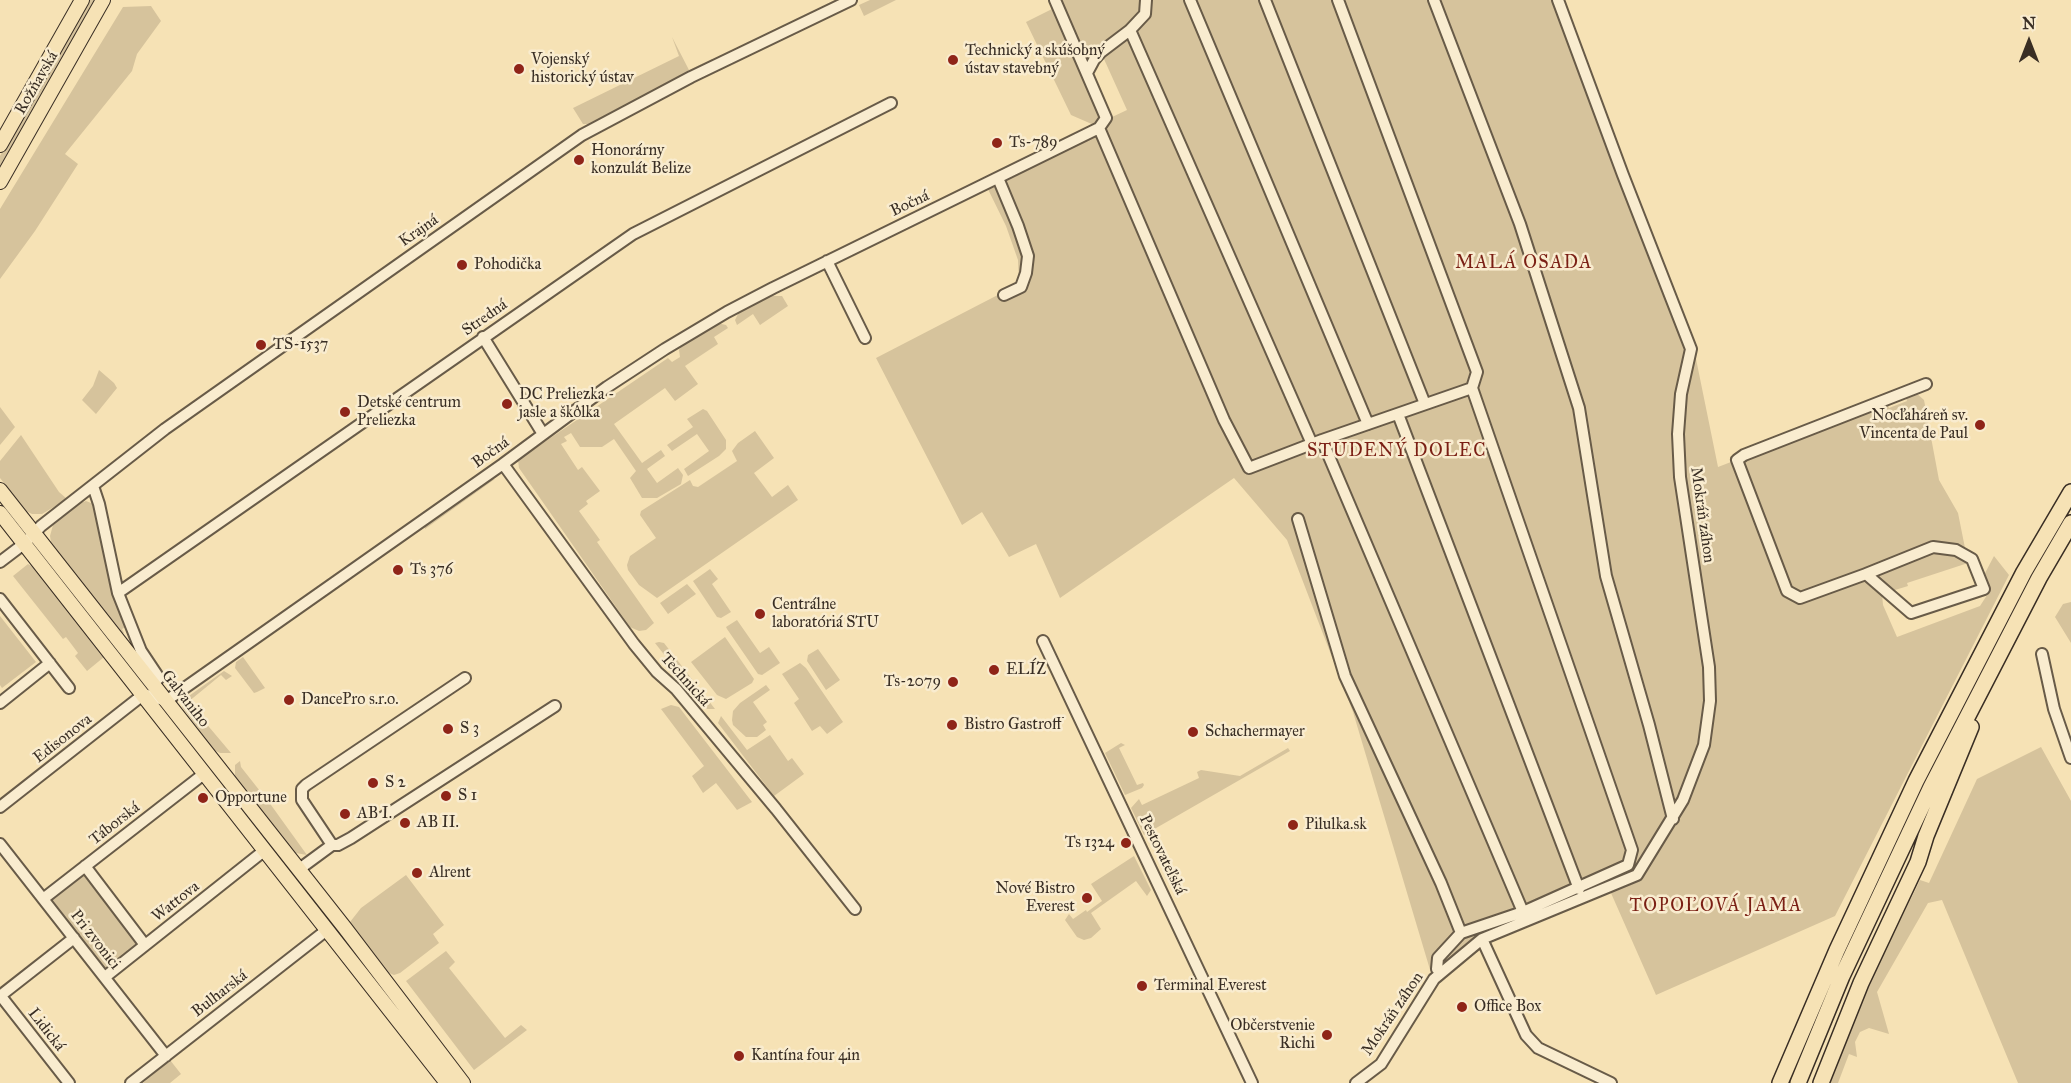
<!DOCTYPE html>
<meta charset="utf-8">
<style>
body{margin:0}
#map{position:relative;width:2071px;height:1083px;overflow:hidden;background:#f6e2b5;font-family:"IM FELL Great Primer",serif}
canvas{display:block}
.north{position:absolute;left:1999px;top:12px;width:60px;height:60px;-webkit-text-stroke:4px #f9eccf;paint-order:stroke;rotate:0deg;font-size:16px;font-weight:700;line-height:24px;text-align:center;color:#392e24}
.north::after{content:'';display:block;margin:auto;width:21px;height:27px;background:#392e24;clip-path:polygon(50% 0,100% 100%,50% 72%,0 100%)}
</style>
<div id="map">
<canvas width="2071" height="1083"></canvas>
<div class="north">N</div>
</div>
<script>
const g = document.querySelector('canvas').getContext('2d');
g.lineJoin = 'round';
function paint(path, color) {
  g.fillStyle = color;
  g.fill(path, 'evenodd');
}
function toPath(rows) {
  const path = new Path2D();
  for (const r of rows) {
    path.moveTo(r[0], r[1]);
    for (let i = 2; i < r.length; i += 2) path.lineTo(r[i], r[i + 1]);
  }
  return path;
}
function trace(path, color, width, dash) {
  g.strokeStyle = color;
  g.lineWidth = width;
  g.lineCap = dash ? 'butt' : 'round';
  g.setLineDash(dash || []);
  g.stroke(path);
}
function write(font, color, halo, rows, align = 'center') {
  g.font = font + ' "IM FELL Great Primer",serif';
  g.lineWidth = 5;
  g.setLineDash([]);
  g.textBaseline = 'middle';
  g.strokeStyle = halo;
  g.fillStyle = color;
  for (const [text, x, y, turn = 0] of rows) {
    g.save();
    g.translate(x, y);
    g.rotate((+turn || 0) * Math.PI / 180);
    g.textAlign = isNaN(turn) ? turn : align;
    if (halo) g.strokeText(text, 0, 0);
    g.fillText(text, 0, 0);
    g.restore();
  }
}
paint(toPath([
 [87,0,98,0,0,171,0,156],
 [870,0,896,0,864,16,859,5],
 [1059,0,1562,0,1694,349,1718,467,1887,402,1889,408,1907,401,1905,395,1915,392,1924,400,1939,480,1958,513,1968,563,1907,583,1908,586,1882,594,1883,605,1897,637,1980,606,1989,592,1983,577,1994,556,2009,575,1835,916,1656,995,1607,884,1470,940,1431,973,1353,712,1287,540,1234,478,1060,598,1036,544,1009,557,982,512,962,525,876,358,1019,284,1018,260,1006,226,983,179,1094,125,1071,115,1026,22,1054,8,1110,118,1127,110,1099,48,1086,63],
 [151,6,161,21,137,54,132,71,65,154,78,164,35,231,0,279,0,209,123,7],
 [672,37,689,70,712,59,714,61,591,124,583,124,573,108,679,56],
 [764,296,782,296,788,306,760,325,753,314,737,325,735,320,741,308],
 [717,323,726,325,728,328,714,337,718,344,685,366,698,384,675,401,665,388,614,424,642,463,661,450,665,456,647,469,657,483,678,468,683,475,681,484,657,498,642,498,630,478,636,471,614,439,602,447,580,447,571,433,564,437,567,441,561,444,578,470,582,467,600,491,586,501,588,504,579,511,600,540,597,542,654,623,646,630,639,631,630,627,519,468,518,460,668,358,672,362,680,357,679,350,682,344],
 [99,370,114,383,117,388,96,414,82,400,93,386],
 [0,407,15,427,0,445],
 [703,409,707,411,726,440,726,449,719,456,688,476,684,469,709,451,697,434,672,451,667,445,693,427,687,419],
 [755,431,774,458,754,473,772,497,788,485,798,500,657,598,639,585,628,570,627,565,630,556,656,538,640,515,641,511,690,480,693,486,698,487,737,461,732,451,738,443],
 [21,435,59,492,67,499,42,514,32,514,26,511,0,478,0,461],
 [495,479,425,529,425,525,488,480],
 [86,501,96,505,112,593,127,626,122,629,124,633,122,634,51,542,50,536,53,525,57,522,55,520,72,506],
 [28,564,33,567,104,657,87,671,75,656,78,653,66,637,63,639,13,576],
 [710,569,718,579,712,584,731,612,721,618,717,617,693,581],
 [687,584,696,594,668,614,660,603],
 [2071,602,2071,643,2055,617,2063,604],
 [0,616,36,662,2,688,0,685],
 [737,620,760,653,769,647,780,663,762,675,758,674,727,629,726,627],
 [725,637,754,679,752,683,726,699,717,695,691,662],
 [659,642,664,643,715,709,707,709,655,643],
 [818,649,840,680,826,690,807,661,808,655],
 [243,657,265,688,257,692,254,693,235,668,236,662],
 [800,663,806,668,843,722,827,734,820,726,812,731,794,703,799,699,782,674],
 [224,671,232,676,226,680,221,675,188,702,231,753,220,753,214,750,182,707,186,698],
 [766,685,770,690,753,702,767,722,763,725,766,730,757,737,746,737,733,725,732,720,733,711,740,703],
 [671,705,679,707,752,802,737,810,716,783,703,793,692,776,704,766,661,709],
 [167,710,322,907,319,910,164,712],
 [721,716,747,750,770,735,788,761,792,758,804,774,774,796,718,723],
 [1121,743,1125,745,1119,748,1137,785,1143,783,1144,785,1142,788,1125,795,1105,753],
 [2041,747,2071,801,2071,1083,2018,1083,1942,900,1928,903,1877,992,1889,1034,1869,1028,1860,1032,1855,1042,1857,1057,1849,1054,1838,1083,1829,1083,1857,1009,1920,880,1929,883,1977,779],
 [1288,748,1290,751,1144,835,1131,808,1139,799,1142,805,1199,778,1197,772,1201,770,1240,776],
 [240,761,241,767,271,805,307,855,296,853,289,846,235,777,235,765],
 [1134,856,1151,890,1147,896,1136,881,1091,913,1101,929,1091,938,1084,940,1077,937,1065,920,1069,914,1073,919,1086,910,1087,912,1102,901,1091,884],
 [83,874,137,944,105,969,51,899],
 [406,875,444,925,433,934,439,943,400,973,394,975,389,973,350,922,361,908],
 [446,951,455,962,449,968,505,1038,521,1025,527,1030,474,1070,406,981],
 [170,1060,181,1074,170,1083,143,1083]
]), '#d6c39c');
const minor = toPath([
 [1190,0,1368,424],
 [1265,0,1425,404],
 [1338,0,1477,372,1472,388,1632,850,1628,865,1523,912,1461,933,1438,958,1437,969],
 [1434,0,1520,224,1579,408,1606,576,1649,725,1673,819],
 [1130,30,1312,444],
 [1087,73,1094,60,1101,52,1130,30,1145,14,1146,0],
 [1099,128,1224,420,1249,468,1322,440,1472,388],
 [998,178,1018,226,1028,256,1026,273,1021,287,1004,295],
 [827,261,865,338],
 [483,337,543,434],
 [1398,414,1579,889],
 [1322,440,1523,912],
 [503,464,634,644,657,672,676,689,776,809,855,909],
 [93,486,99,504,118,593,141,651,159,678],
 [1298,519,1345,676,1441,883,1461,933],
 [0,562,25,543,41,526,165,429,582,135,691,77,851,0],
 [1866,574,1933,547,1956,550,1972,559,1984,589,1911,613,1866,574,1800,598,1787,591,1737,460,1744,455,1926,384],
 [118,593,633,234,891,103],
 [0,599,69,688],
 [1043,641,1252,1083],
 [2042,654,2054,709,2071,758],
 [0,703,50,663],
 [0,807,144,694,166,701,503,464,607,387,665,349,727,312,773,288,1099,128,1106,118,1055,0],
 [0,844,166,1056],
 [332,845,302,800,302,789,306,785,465,678],
 [85,866,145,945],
 [298,870,332,845,338,845,351,838,555,706],
 [43,899,205,773],
 [1482,939,1526,1035,1538,1048,1611,1083],
 [105,977,265,850],
 [0,995,69,1083],
 [0,996,74,938],
 [131,1083,328,929],
 [1356,1083,1381,1064,1434,979,1482,939,1637,875,1683,800,1704,745,1710,701,1709,667,1680,477,1678,434,1681,394,1691,349,1623,175,1558,0]
]);
const major = toPath([
 [0,145,82,0],
 [0,182,103,0],
 [0,490,345,928,463,1083],
 [0,513,447,1083]
]);
const highway = toPath([
 [1780,1083,1837,950,1916,781,2024,572,2071,492],
 [1798,1083,1842,976,1931,787,2039,578,2071,523],
 [1821,1083,1861,983,1918,862,1926,836,1971,727]
]);
trace(minor, '#685b48', 14);
trace(major, '#392e24', 16);
trace(highway, '#392e24', 18);
trace(minor, '#f9eccf', 10);
trace(major, '#f6e2b5', 14);
trace(highway, '#f6e2b5', 15);
for (const [x, y, r, color] of [
 [953,60,6,"#8f2418"],
 [519,69,6,"#8f2418"],
 [997,143,6,"#8f2418"],
 [579,160,6,"#8f2418"],
 [462,265,6,"#8f2418"],
 [261,345,6,"#8f2418"],
 [507,404,6,"#8f2418"],
 [345,412,6,"#8f2418"],
 [1980,425,6,"#8f2418"],
 [398,570,6,"#8f2418"],
 [760,614,6,"#8f2418"],
 [994,670,6,"#8f2418"],
 [953,682,6,"#8f2418"],
 [289,700,6,"#8f2418"],
 [952,725,6,"#8f2418"],
 [448,729,6,"#8f2418"],
 [1193,732,6,"#8f2418"],
 [373,783,6,"#8f2418"],
 [446,796,6,"#8f2418"],
 [203,798,6,"#8f2418"],
 [345,814,6,"#8f2418"],
 [405,823,6,"#8f2418"],
 [1293,825,6,"#8f2418"],
 [1126,843,6,"#8f2418"],
 [417,873,6,"#8f2418"],
 [1087,898,6,"#8f2418"],
 [1142,986,6,"#8f2418"],
 [1462,1007,6,"#8f2418"],
 [1327,1035,6,"#8f2418"],
 [739,1056,6,"#8f2418"]
]) {
  const dot = new Path2D();
  dot.arc(x, y, r, 0, 2 * Math.PI);
  g.fillStyle = color;
  g.fill(dot);
  trace(dot, '#f9eccf', 2);
}
write('16px', '#392e24', '#f9eccf', [
 ["Technický a skúšobný",965,51],
 ["ústav stavebný",965,69],
 ["Vojenský",531,60],
 ["historický ústav",531,78],
 ["Ts-789",1009,143],
 ["Honorárny",591,151],
 ["konzulát Belize",591,169],
 ["Pohodička",474,265],
 ["TS-1537",273,345],
 ["DC Preliezka -",519,395],
 ["jasle a škôlka",519,413],
 ["Detské centrum",357,403],
 ["Preliezka",357,421],
 ["Nocľaháreň sv.",1968,416,"right"],
 ["Vincenta de Paul",1968,434,"right"],
 ["Ts 376",410,570],
 ["Centrálne",772,605],
 ["laboratóriá STU",772,623],
 ["ELÍZ",1006,670],
 ["Ts-2079",941,682,"right"],
 ["DancePro s.r.o.",301,700],
 ["Bistro Gastroff",964,725],
 ["S 3",460,729],
 ["Schachermayer",1205,732],
 ["S 2",385,783],
 ["S 1",458,796],
 ["Opportune",215,798],
 ["AB I.",357,814],
 ["AB II.",417,823],
 ["Pilulka.sk",1305,825],
 ["Ts 1324",1114,843,"right"],
 ["Alrent",429,873],
 ["Nové Bistro",1075,889,"right"],
 ["Everest",1075,907,"right"],
 ["Terminal Everest",1154,986],
 ["Office Box",1474,1007],
 ["Občerstvenie",1315,1026,"right"],
 ["Richi",1315,1044,"right"],
 ["Kantína four 4in",751,1056]
], 'left');
write('16px', '#392e24', '#f9eccf', [
 ["Rožňavská",37,83,-60],
 ["Bočná",910,204,-25],
 ["Krajná",419,231,-35],
 ["Stredná",485,318,-35],
 ["Bočná",491,453,-36],
 ["Mokráň záhon",1702,515,82],
 ["Technická",685,680,48],
 ["Galvaniho",185,699,52],
 ["Edisonova",63,739,-38],
 ["Táborská",115,824,-38],
 ["Pestovateľská",1162,855,64],
 ["Wattova",176,902,-38],
 ["Pri zvonici",95,940,52],
 ["Bulharská",220,994,-38],
 ["Mokráň záhon",1393,1014,-56],
 ["Lidická",46,1030,52]
]);
g.letterSpacing = '1.5px';
write('18px', '#7a1f14', '#f9eccf', [
 ["MALÁ OSADA",1524,264],
 ["STUDENÝ DOLEC",1397,452],
 ["TOPOĽOVÁ JAMA",1716,907]
]);
g.letterSpacing = '0px';
</script>
